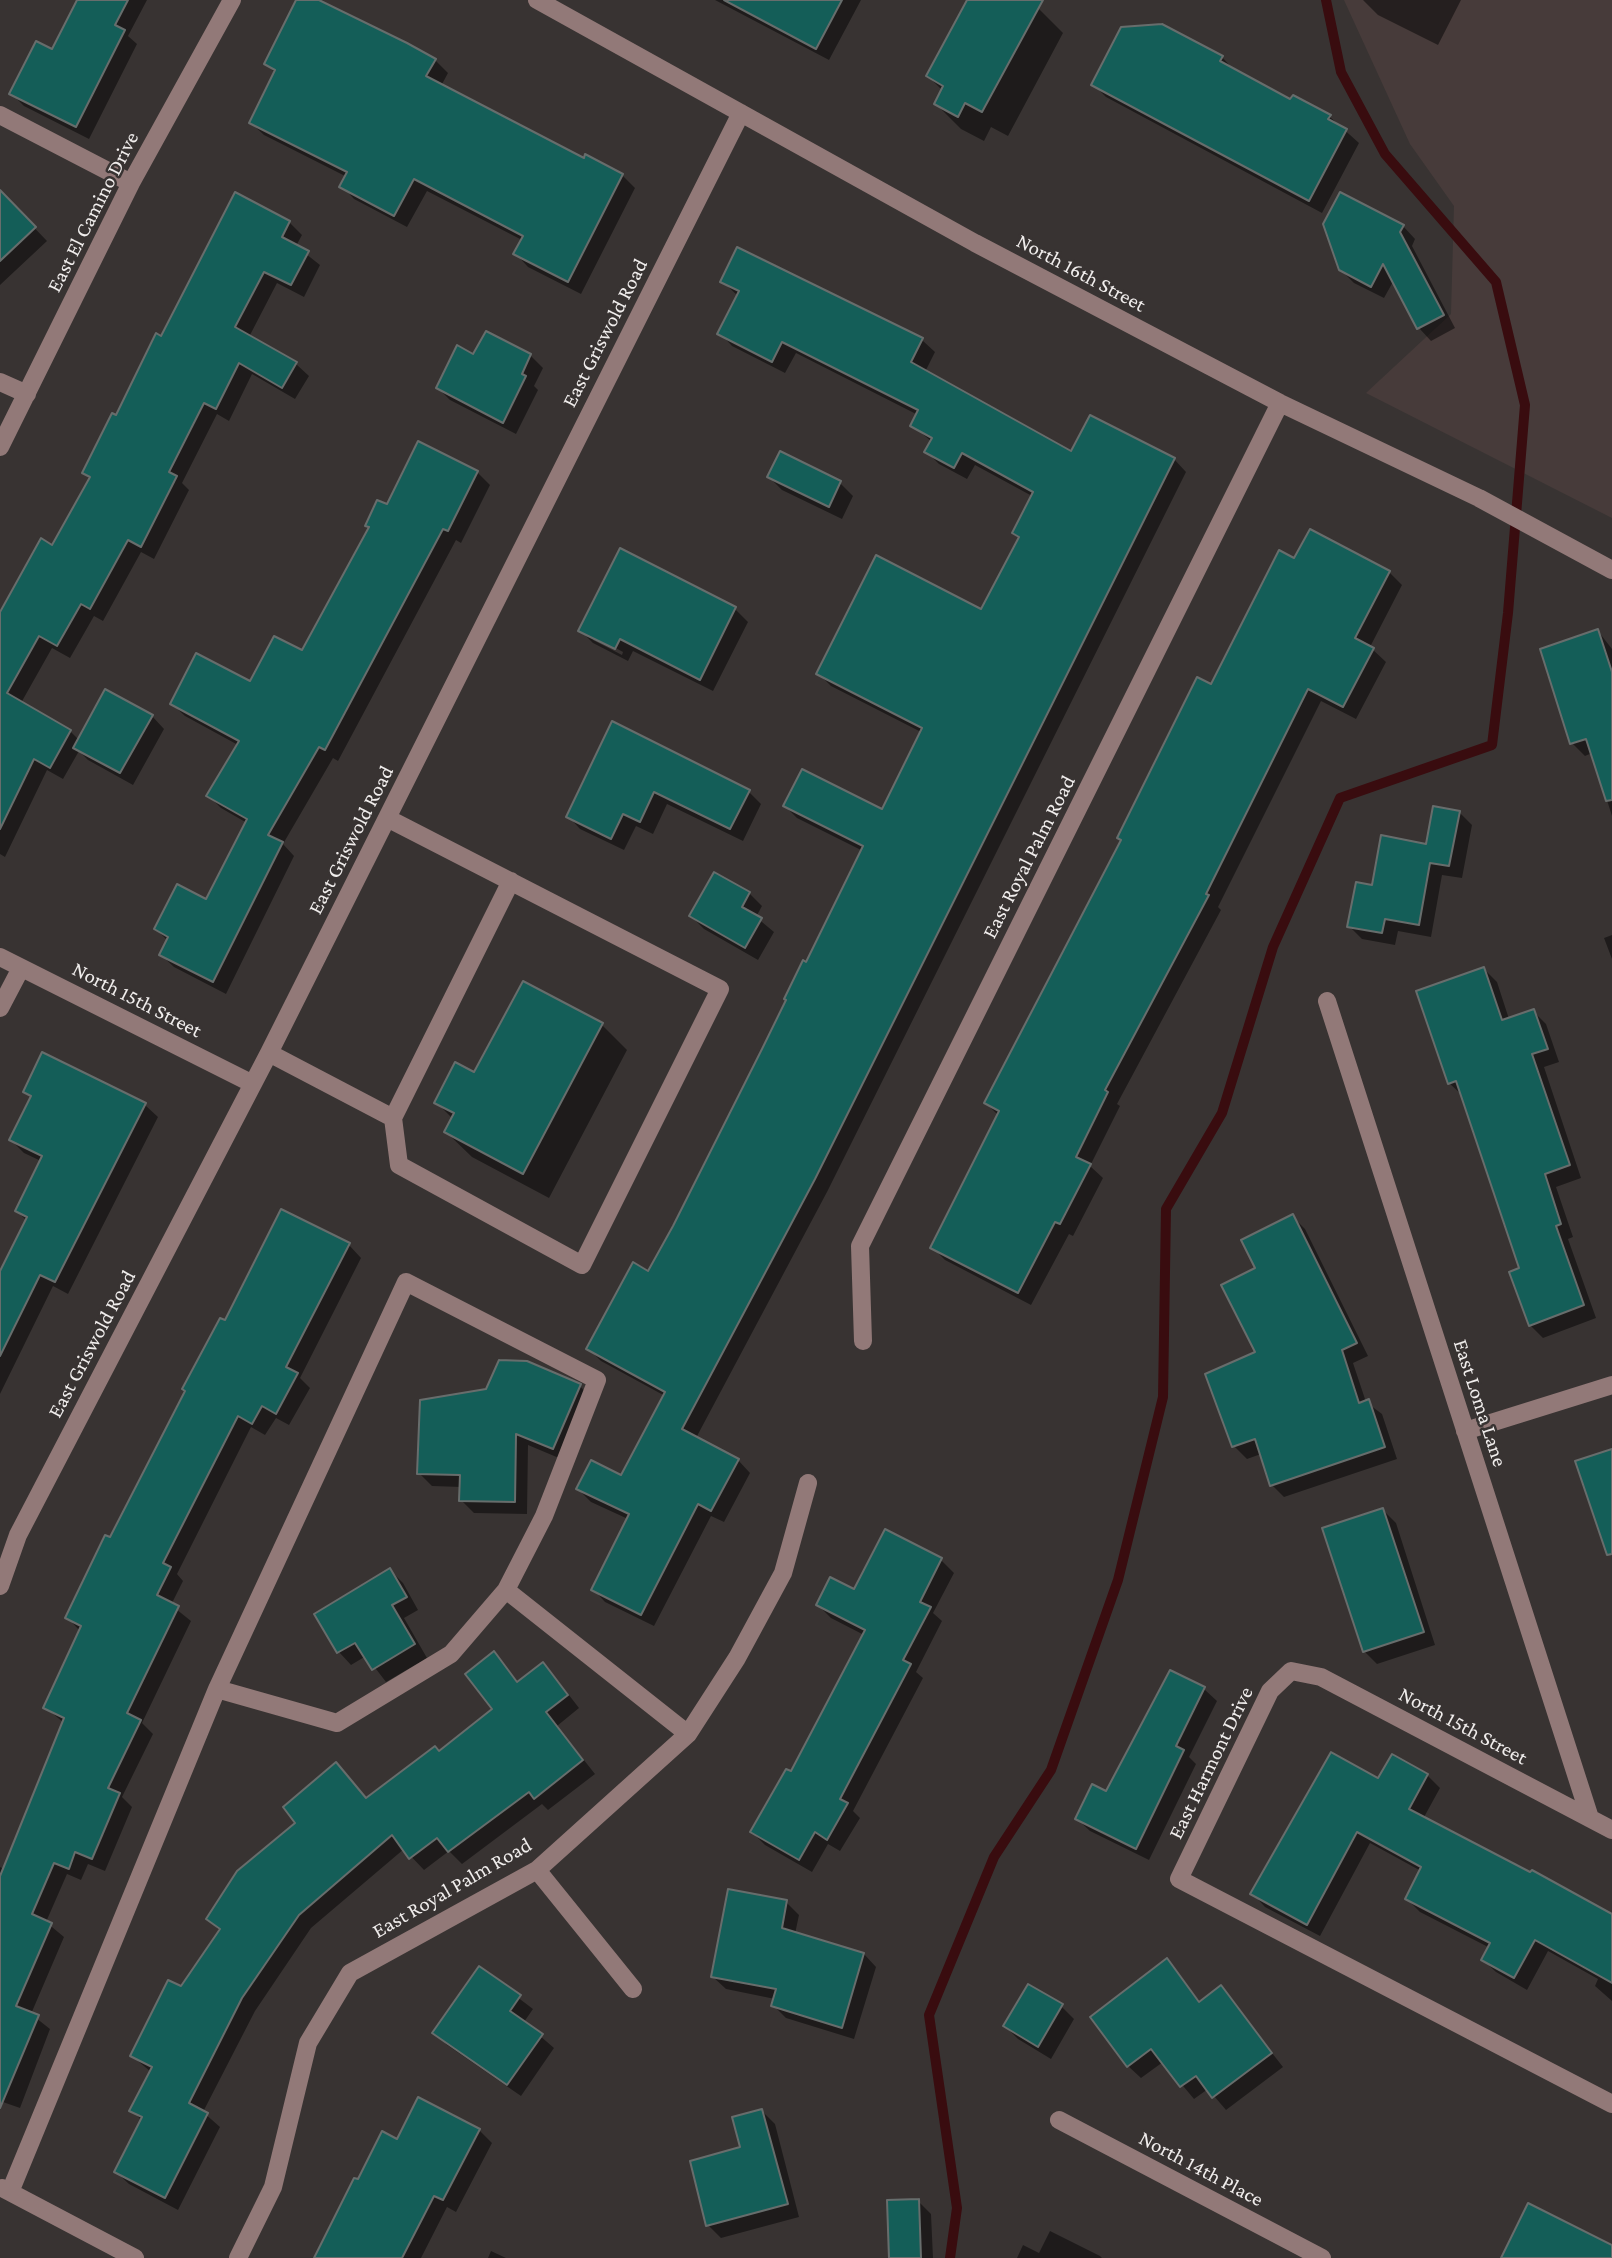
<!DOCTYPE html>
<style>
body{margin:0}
canvas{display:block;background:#383332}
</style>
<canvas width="1612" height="2258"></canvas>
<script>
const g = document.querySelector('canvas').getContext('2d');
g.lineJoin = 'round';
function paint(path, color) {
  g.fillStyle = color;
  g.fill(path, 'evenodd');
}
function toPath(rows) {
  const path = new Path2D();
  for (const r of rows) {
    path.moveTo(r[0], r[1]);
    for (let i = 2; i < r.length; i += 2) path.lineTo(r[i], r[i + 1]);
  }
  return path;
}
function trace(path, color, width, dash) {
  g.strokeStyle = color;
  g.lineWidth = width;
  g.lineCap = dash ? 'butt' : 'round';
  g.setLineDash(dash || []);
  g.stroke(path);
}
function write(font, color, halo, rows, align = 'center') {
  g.font = font + ' "Crimson Pro",serif';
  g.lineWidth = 5;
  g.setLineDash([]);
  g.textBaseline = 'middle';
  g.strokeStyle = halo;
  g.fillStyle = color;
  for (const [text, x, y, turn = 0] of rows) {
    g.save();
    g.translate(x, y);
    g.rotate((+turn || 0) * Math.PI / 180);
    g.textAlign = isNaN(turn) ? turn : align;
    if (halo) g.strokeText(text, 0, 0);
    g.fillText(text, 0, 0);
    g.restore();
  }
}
paint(toPath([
 [1344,0,1612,0,1612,518,1366,393,1451,314,1454,206,1410,144]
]), '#473b3a');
paint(toPath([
 [79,0,147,0,128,36,137,44,89,139,24,106,11,93,53,52],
 [297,0,315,0,435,60,448,73,441,86,584,160,622,175,635,188,581,294,528,267,516,254,522,240,427,191,407,227,354,199,342,186,347,177,264,135,251,123,275,73,266,63],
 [715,0,861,0,829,60],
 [969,0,1023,0,1038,8,1063,33,1008,136,991,127,984,141,961,129,936,104,943,91,928,76],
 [1363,0,1461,0,1438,45,1378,15],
 [1222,57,1234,70,1291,101,1330,117,1359,143,1322,213,1106,97,1093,84],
 [0,192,47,241,0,285],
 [289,222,302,235,296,246,320,265,304,297,277,283,249,337,296,364,309,376,295,399,252,374,229,421,217,414,182,483,189,490,154,559,141,552,103,621,94,616,70,658,52,648,21,703,70,731,79,740,152,716,164,729,133,785,88,760,79,751,63,779,47,770,5,857,0,854,0,636,91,480,84,473,162,338],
 [1403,226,1415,239,1412,246,1455,328,1431,341,1419,328,1394,280,1384,298,1354,283,1341,270],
 [722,281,922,340,935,352,925,372,1072,454,1174,459,1186,472,827,1192,696,1438,738,1460,750,1473,724,1522,711,1516,654,1626,605,1602,593,1589,628,1519,591,1502,578,1489,622,1477,665,1396,601,1361,588,1348,649,1273,674,1227,863,851,797,818,785,806,883,811,923,733,831,686,818,673,982,612,1020,539,1014,532,1032,496,975,465,967,479,939,464,926,451,932,442,912,425,918,415,796,353,785,373,732,346,720,333,738,296],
 [486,333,530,355,543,368,534,386,538,390,516,434,450,400,438,388,474,356],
 [780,454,840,483,853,496,842,519,782,490,769,477],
 [477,472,490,485,461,543,456,540,338,761,333,758,283,844,294,856,226,994,174,967,161,955,168,941,156,929,207,901,247,823,221,808,209,796,238,745,185,716,172,704,251,683,302,653,388,507],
 [620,550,735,609,748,622,713,691,633,651,628,661,593,643,580,630],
 [593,636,623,652,622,655,593,640],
 [1295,560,1389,572,1402,585,1370,647,1386,662,1356,719,1321,701,1218,907,1221,910,1117,1104,1120,1106,1090,1166,1103,1178,1073,1236,1069,1234,1031,1305,945,1260,932,1247,999,1116,986,1103,1212,687],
 [1598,631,1612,649,1612,816,1592,753,1585,756,1572,743],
 [612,724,749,792,761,804,743,841,667,804,653,834,636,826,624,850,580,829,568,816],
 [1459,812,1472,825,1462,878,1442,875,1431,937,1398,931,1395,945,1362,939,1349,926,1374,887,1427,846],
 [749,893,762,906,756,917,774,932,758,960,704,929,691,916],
 [1612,935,1612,959,1604,938],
 [1484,969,1497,982,1509,1019,1533,1011,1546,1024,1559,1062,1544,1067,1581,1178,1556,1187,1573,1237,1568,1239,1596,1318,1543,1338,1530,1325,1521,1269,1463,1096,1449,1083],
 [602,1025,627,1050,549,1198,472,1157,446,1132,453,1119,436,1102,475,1075],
 [25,1091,145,1105,158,1117,68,1294,53,1286,0,1394,0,1275,27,1221,17,1211,41,1161,24,1153,11,1140,32,1098],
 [1292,1216,1305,1229,1368,1356,1353,1363,1366,1402,1382,1414,1397,1459,1284,1497,1272,1485,1261,1454,1247,1459,1234,1446,1258,1352,1257,1268],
 [349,1245,361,1258,300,1378,310,1388,289,1425,276,1418,265,1435,251,1427,177,1574,183,1581,171,1605,191,1621,142,1723,153,1734,122,1797,132,1807,105,1871,88,1864,81,1880,67,1874,46,1922,64,1937,31,2014,50,2029,20,2108,0,2101,0,1867,4,1869,64,1723,45,1707,79,1630,67,1617,226,1323],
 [580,1386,592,1399,566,1461,528,1445,527,1514,474,1513,461,1500,461,1487,432,1486,419,1473],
 [1383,1510,1396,1523,1435,1645,1377,1664,1364,1651],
 [886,1531,941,1560,954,1573,933,1613,942,1621,916,1672,923,1678,853,1811,860,1818,840,1851,828,1844,812,1872,765,1845,752,1832,792,1774,864,1635,831,1618,818,1605,855,1591],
 [390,1570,403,1583,418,1610,404,1618,427,1658,386,1682,366,1656,351,1665,339,1652],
 [494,1653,519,1683,542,1664,555,1677,579,1708,557,1726,595,1774,548,1810,542,1804,462,1864,449,1851,424,1870,404,1849,311,1928,255,2011,203,2112,220,2127,178,2210,129,2184,116,2172,142,2121,132,2110,151,2072,132,2056,220,1931,208,1919,367,1799,439,1753,495,1710],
 [1204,1689,1217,1701,1189,1757,1196,1764,1149,1860,1090,1831,1077,1819,1107,1793],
 [1427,1775,1440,1788,1423,1819,1612,1916,1612,2001,1595,1986,1598,1979,1548,1951,1527,1990,1496,1972,1483,1960,1490,1948,1420,1912,1407,1899,1421,1871,1370,1843,1320,1936,1265,1907,1253,1894,1379,1781],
 [786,1902,799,1915,795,1934,864,1954,876,1967,854,2039,786,2018,773,2005,775,1999,726,1989,713,1977],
 [1167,1961,1201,2003,1221,1988,1283,2067,1226,2110,1208,2089,1194,2099,1163,2062,1141,2078,1128,2066],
 [479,1968,533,2009,524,2022,554,2048,521,2096,447,2045,435,2032],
 [1061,2006,1074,2019,1051,2059,1018,2039,1005,2026],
 [762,2111,775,2124,799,2217,721,2238,708,2225],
 [479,2130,492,2143,456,2212,447,2207,421,2258,316,2258,359,2182,397,2141],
 [918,2201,931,2214,933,2258,890,2258],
 [1050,2231,1100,2256,1102,2258,1017,2258,1023,2245,1039,2253],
 [491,2251,506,2258,488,2258]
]), '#0007');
trace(toPath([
 [950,2258,957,2208,929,2015,994,1857,1051,1770,1118,1580,1163,1397,1166,1209,1222,1113,1273,947,1340,798,1492,745,1508,613,1525,405,1496,282,1385,154,1341,72,1326,0]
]), '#390c0f', 10);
const building = toPath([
 [77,0,128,0,115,25,125,30,76,127,9,94,36,41,52,49,77,0],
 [296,0,319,0,407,43,436,59,426,76,584,158,585,154,623,174,568,282,513,254,523,236,414,179,394,216,339,187,347,172,249,123,275,70,264,64,296,0],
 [724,0,842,0,816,49,724,0],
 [967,0,1043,0,982,112,965,103,958,117,934,104,943,86,926,76,967,0],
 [1162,24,1223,56,1220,61,1290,99,1293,95,1331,115,1328,119,1347,129,1309,201,1091,85,1121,27,1162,24],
 [0,190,36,227,0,261,0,190],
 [235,192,290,221,282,237,309,251,291,285,264,272,235,327,297,362,282,388,239,363,216,409,204,403,169,472,177,476,141,547,128,540,90,609,81,604,57,646,39,636,7,693,71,730,50,768,34,759,0,829,0,612,41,538,52,545,90,477,82,473,112,413,116,415,156,333,161,336,235,192],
 [1340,192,1404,225,1400,232,1444,315,1417,329,1383,264,1371,287,1339,270,1323,224,1340,192],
 [737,247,923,338,911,362,1071,451,1090,415,1175,458,815,1179,682,1429,739,1459,711,1511,698,1504,641,1615,591,1590,629,1514,576,1489,591,1460,621,1475,665,1392,586,1349,633,1262,648,1271,673,1226,762,1049,786,1000,784,999,803,960,806,962,863,846,783,806,802,769,882,809,922,728,816,674,876,555,981,609,1019,537,1012,533,1033,492,962,453,954,468,924,452,932,438,910,426,918,410,782,342,772,362,717,334,739,291,720,282,737,247],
 [486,331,531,354,522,374,526,376,503,423,436,388,457,345,473,354,486,331],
 [418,441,478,471,448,531,443,529,325,750,319,747,268,835,283,842,213,982,159,955,168,937,154,929,177,884,206,899,247,819,206,796,239,741,170,704,196,653,250,681,274,636,302,650,369,527,365,526,377,500,387,504,418,441],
 [780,451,841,481,829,507,767,477,780,451],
 [1310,529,1390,571,1355,638,1374,648,1343,707,1308,689,1206,894,1209,895,1105,1090,1108,1092,1076,1157,1091,1164,1060,1224,1055,1222,1018,1293,930,1248,999,1111,984,1103,1121,840,1117,838,1197,677,1211,684,1279,550,1294,558,1310,529],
 [620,548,736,607,700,680,620,639,615,649,578,631,620,548],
 [1598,629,1612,672,1612,800,1606,801,1586,739,1570,744,1540,649,1598,629],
 [105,689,153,715,120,773,73,748,105,689],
 [612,721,750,790,730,829,654,792,640,822,623,814,611,839,566,817,612,721],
 [1433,806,1460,811,1449,866,1430,863,1419,925,1385,919,1382,933,1347,927,1356,882,1372,885,1381,835,1426,844,1433,806],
 [714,872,750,892,742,907,762,918,745,948,689,916,714,872],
 [1484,967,1502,1020,1534,1009,1548,1049,1532,1054,1570,1165,1545,1174,1561,1224,1556,1226,1584,1305,1529,1326,1509,1272,1519,1268,1456,1081,1448,1084,1416,991,1484,967],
 [523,981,603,1023,523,1174,444,1132,454,1113,434,1103,455,1062,474,1072,523,981],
 [42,1052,146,1103,55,1282,40,1275,0,1356,0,1271,27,1217,15,1211,42,1156,9,1140,31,1096,23,1092,42,1052],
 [281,1209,350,1243,286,1367,298,1373,276,1414,262,1406,252,1424,238,1416,163,1563,171,1567,157,1595,179,1606,127,1713,141,1720,108,1788,120,1793,92,1859,75,1852,69,1869,54,1863,32,1914,52,1923,16,2006,39,2015,0,2108,0,1876,64,1718,43,1708,81,1626,65,1618,105,1535,110,1537,185,1391,182,1389,220,1318,225,1320,281,1209],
 [1293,1214,1357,1343,1342,1350,1359,1403,1369,1399,1385,1447,1270,1486,1255,1439,1232,1447,1205,1374,1255,1352,1221,1285,1255,1268,1241,1240,1293,1214],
 [499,1360,527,1361,581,1384,553,1449,516,1434,515,1502,459,1501,460,1475,417,1474,420,1400,486,1389,499,1360],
 [1612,1449,1612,1554,1607,1555,1575,1461,1612,1449],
 [1383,1508,1424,1632,1363,1652,1322,1528,1383,1508],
 [885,1529,942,1558,920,1602,931,1607,903,1660,911,1664,840,1799,848,1803,827,1840,815,1832,799,1860,750,1832,786,1769,791,1771,865,1630,816,1605,830,1577,854,1589,885,1529],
 [390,1568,407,1597,392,1605,415,1644,372,1670,355,1643,337,1653,314,1614,390,1568],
 [494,1651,517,1682,543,1662,568,1695,546,1712,583,1760,534,1799,529,1792,448,1852,437,1838,409,1859,392,1835,299,1915,242,1998,189,2103,208,2113,165,2198,114,2172,142,2117,129,2111,152,2067,130,2056,168,1980,181,1986,220,1929,206,1919,237,1871,295,1823,283,1807,336,1762,366,1798,435,1746,439,1751,492,1709,465,1674,494,1651],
 [1170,1670,1205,1687,1176,1746,1184,1750,1136,1849,1075,1819,1092,1784,1106,1791,1170,1670],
 [1331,1752,1378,1778,1392,1754,1428,1774,1409,1809,1530,1872,1532,1870,1612,1914,1612,1983,1535,1940,1514,1978,1481,1960,1490,1943,1405,1899,1421,1867,1357,1832,1307,1925,1250,1894,1331,1752],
 [728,1889,787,1900,782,1928,864,1953,842,2028,771,2006,776,1989,711,1977,728,1889],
 [1167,1958,1199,2002,1221,1985,1272,2053,1212,2098,1196,2076,1180,2087,1151,2049,1127,2067,1090,2017,1167,1958],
 [479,1966,521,1995,510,2011,543,2034,507,2085,432,2033,479,1966],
 [1028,1984,1063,2004,1038,2047,1003,2026,1028,1984],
 [418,2097,480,2129,443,2200,434,2196,402,2258,314,2258,354,2178,358,2179,382,2131,397,2139,418,2097],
 [762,2109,788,2204,706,2226,690,2161,740,2147,732,2117,762,2109],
 [919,2199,921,2258,889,2258,887,2200,919,2199],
 [1528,2203,1612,2245,1612,2258,1501,2258,1528,2203]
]);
paint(building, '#145e58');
trace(building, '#676d6c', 2);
trace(toPath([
 [537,0,975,243,1280,403,1479,498,1612,570],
 [0,115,131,183],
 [0,382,27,394],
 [0,447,131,183,232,0],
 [0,957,253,1084],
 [1327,1001,1590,1818],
 [0,1008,21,968],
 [269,1053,393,1118,399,1165,582,1265,720,989,387,818],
 [393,1118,511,881],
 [863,1341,860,1246,1280,403],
 [1465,1431,1612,1385],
 [0,1586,18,1535,269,1053,741,113],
 [506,1590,688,1734],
 [1612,1830,1321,1677,1291,1671,1270,1691,1179,1879,1612,2104],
 [537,1870,633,1989],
 [1059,2120,1322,2258],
 [2,2188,135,2258],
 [10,2192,217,1689,406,1282,597,1380,544,1516,506,1590,451,1654,337,1723,217,1689],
 [238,2258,273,2187,308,2043,350,1973,537,1870,688,1734,737,1658,783,1573,808,1483]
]), '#927978', 18);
write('21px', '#f0edec', '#383332', [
 ["East El Camino Drive",93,212,-63],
 ["North 16th Street",1081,273,28],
 ["East Griswold Road",605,333,-63],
 ["East Griswold Road",351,840,-63],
 ["East Royal Palm Road",1029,857,-63],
 ["North 15th Street",137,1000,27],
 ["East Griswold Road",92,1344,-62],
 ["East Loma Lane",1480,1403,72],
 ["North 15th Street",1463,1726,28],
 ["East Harmont Drive",1211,1763,-64],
 ["East Royal Palm Road",452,1888,-30],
 ["North 14th Place",1201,2169,28]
]);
</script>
